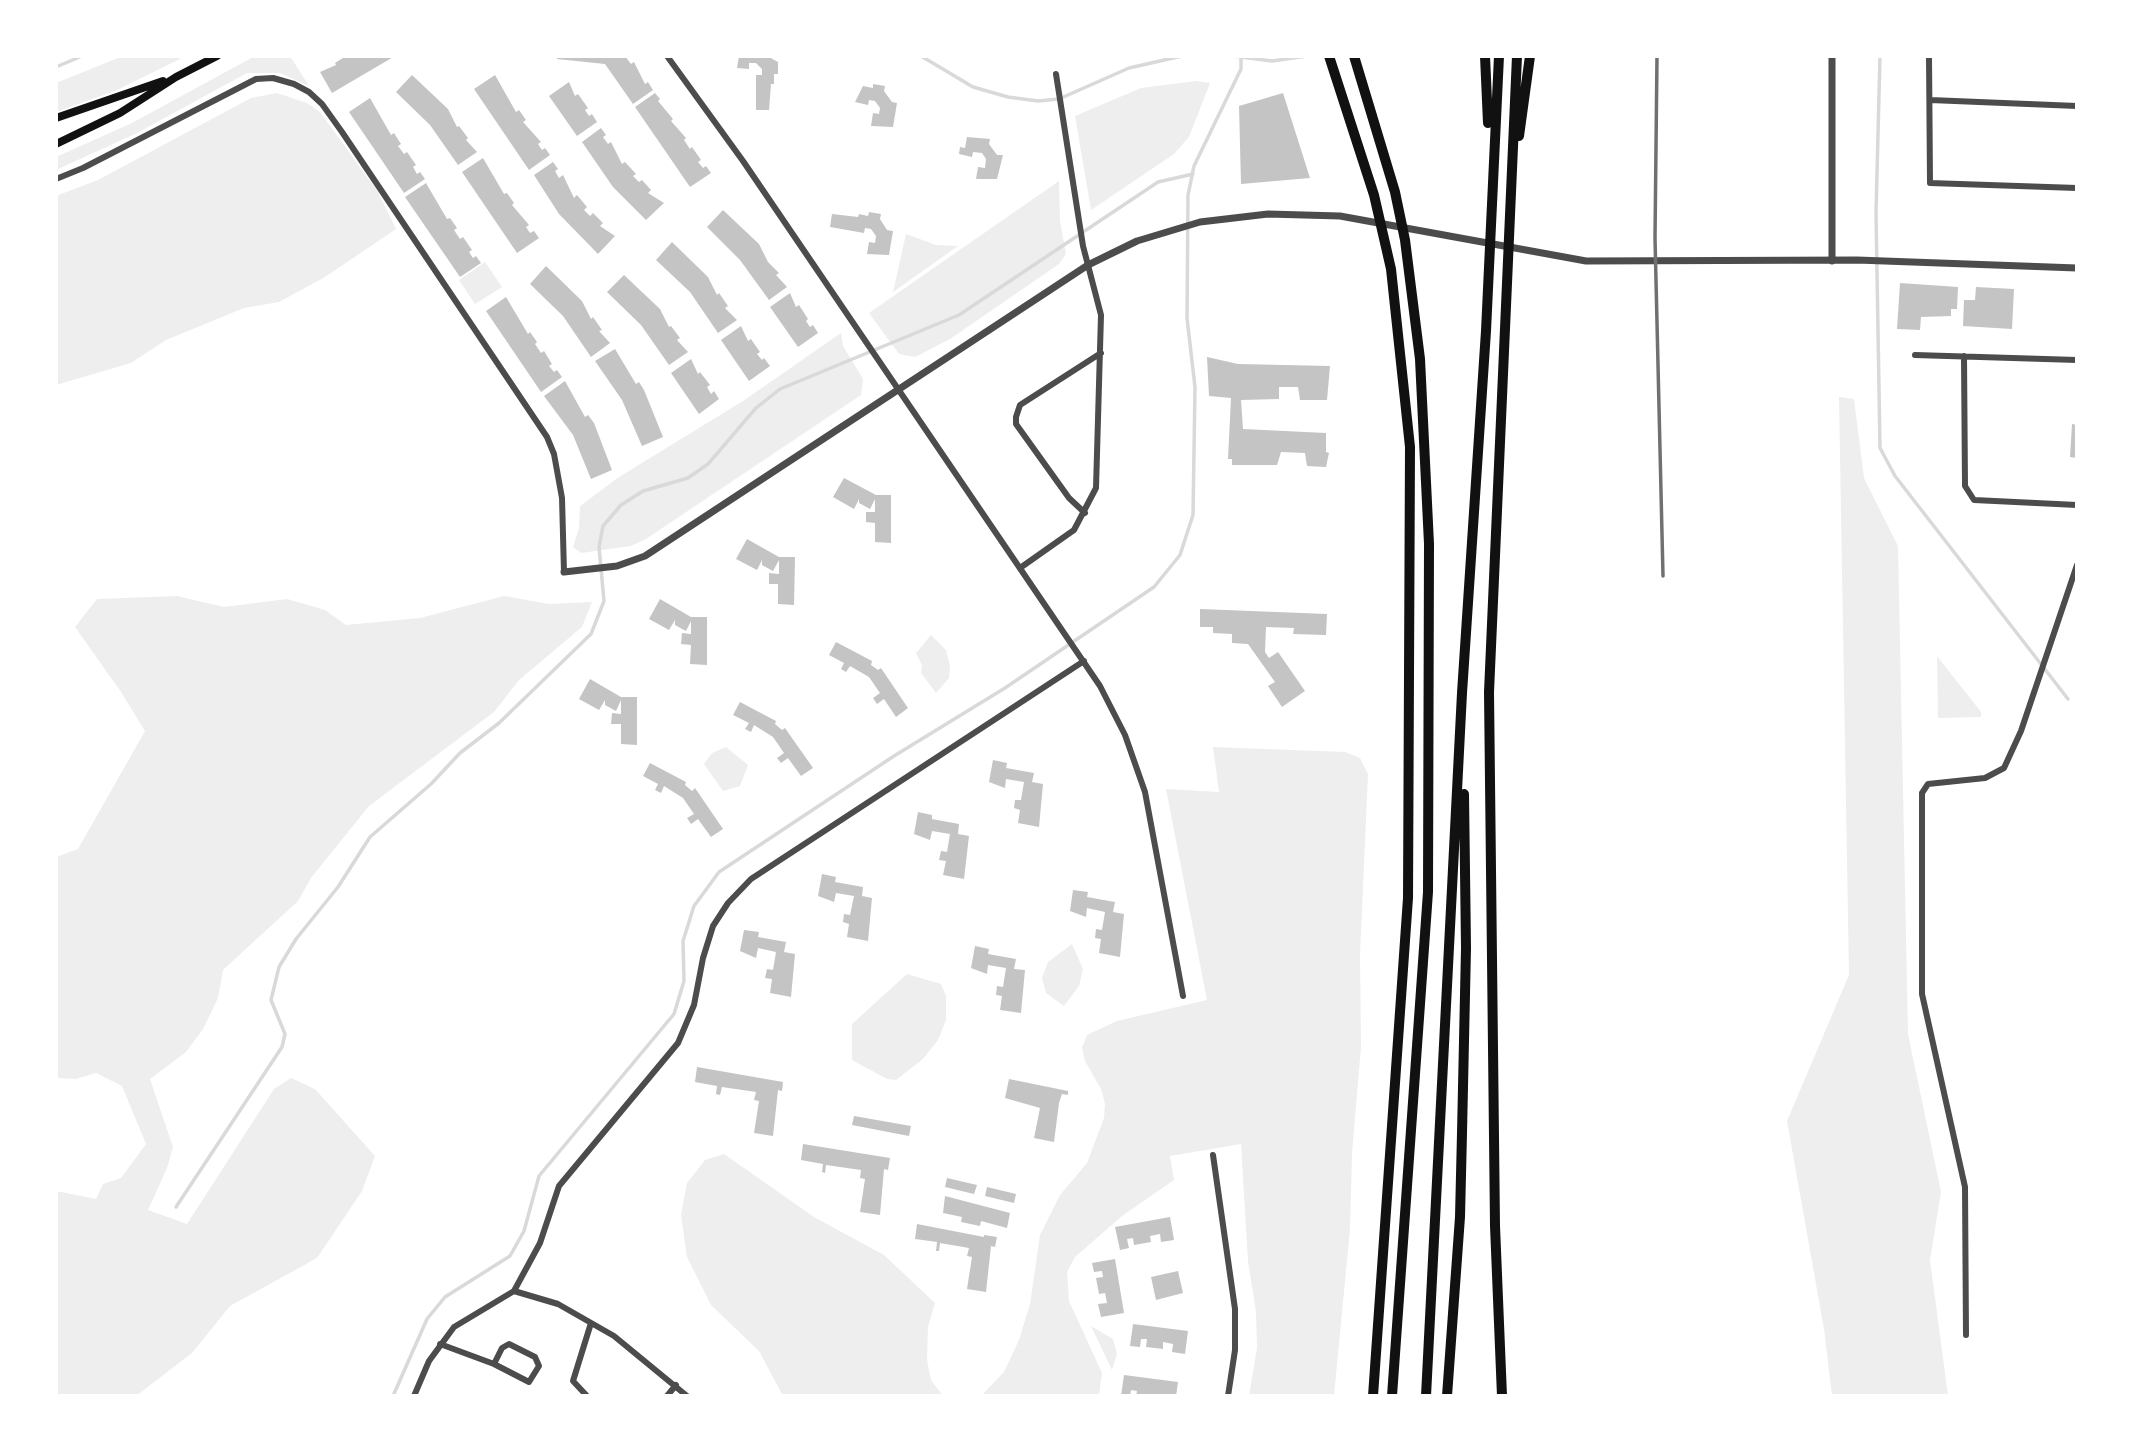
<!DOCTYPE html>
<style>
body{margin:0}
#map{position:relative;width:2133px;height:1452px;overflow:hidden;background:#fff;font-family:"Asap Condensed",sans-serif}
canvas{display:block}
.frame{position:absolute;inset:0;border:58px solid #fff;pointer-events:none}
</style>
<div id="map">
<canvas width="2133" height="1452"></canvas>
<div class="frame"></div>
</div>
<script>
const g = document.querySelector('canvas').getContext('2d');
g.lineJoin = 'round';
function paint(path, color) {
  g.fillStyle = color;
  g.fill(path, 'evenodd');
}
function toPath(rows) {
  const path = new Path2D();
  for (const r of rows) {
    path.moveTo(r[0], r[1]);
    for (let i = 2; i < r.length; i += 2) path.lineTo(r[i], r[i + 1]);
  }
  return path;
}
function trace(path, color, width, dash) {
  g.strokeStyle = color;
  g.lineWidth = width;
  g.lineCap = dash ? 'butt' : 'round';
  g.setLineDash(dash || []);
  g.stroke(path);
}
paint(toPath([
 [123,56,186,56,115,91,56,112,56,83],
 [255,56,290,56,309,86,280,73,247,73,137,133,56,170,56,157,132,123],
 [1196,81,1210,83,1189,137,1174,154,1091,210,1075,116,1141,88],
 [277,93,307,103,320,112,378,192,396,229,325,277,279,302,244,308,166,340,131,363,56,385,56,196,98,180,251,98],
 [1059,181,1060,221,1066,254,1059,264,950,339,915,357,899,354,869,313],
 [906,234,936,245,958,246,893,292],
 [485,262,502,287,475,304,459,280],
 [841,333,843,346,863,379,861,395,646,539,631,546,581,553,573,547,579,528,580,506,619,477,743,401],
 [1839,397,1854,399,1864,478,1898,546,1908,1034,1941,1192,1930,1260,1948,1396,1832,1396,1824,1329,1787,1121,1849,975],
 [177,596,224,607,287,599,325,610,346,625,420,618,504,596,549,604,592,602,582,627,519,680,494,712,369,806,311,878,298,901,223,970,218,998,203,1029,186,1052,150,1079,173,1147,167,1168,148,1210,187,1224,274,1089,291,1078,315,1089,375,1156,362,1191,317,1258,230,1306,192,1353,136,1396,56,1396,56,1191,96,1199,103,1184,121,1178,146,1144,122,1086,96,1073,76,1079,56,1078,56,857,78,849,145,731,121,692,75,627,97,599],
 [931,635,946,650,950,666,949,678,936,693,921,673,922,665,916,653],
 [1937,656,1981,712,1981,717,1938,718],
 [726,747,748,765,740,786,723,791,704,764,712,753],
 [1213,747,1345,752,1360,758,1368,774,1360,955,1361,1047,1352,1153,1350,1229,1334,1396,1249,1396,1257,1348,1256,1312,1248,1261,1241,1144,1170,1156,1174,1180,1122,1216,1075,1257,1067,1272,1069,1301,1102,1373,1099,1396,981,1396,1004,1372,1019,1340,1030,1304,1040,1235,1060,1195,1087,1163,1104,1118,1105,1104,1101,1089,1085,1061,1082,1048,1087,1035,1117,1021,1207,1000,1166,789,1219,792],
 [1072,944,1083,969,1079,986,1064,1006,1046,993,1042,978,1048,962],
 [907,974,941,984,946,996,946,1020,938,1040,923,1059,896,1080,887,1079,852,1060,852,1024],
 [724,1154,814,1217,884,1255,935,1303,928,1327,927,1360,931,1380,943,1396,783,1396,759,1351,711,1305,687,1257,681,1215,687,1183,705,1160],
 [1091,1326,1113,1339,1117,1354,1112,1370]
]), '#eee');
trace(toPath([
 [921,56,973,87,1008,97,1038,101,1059,99,1129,68,1182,56],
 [1233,56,1272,61,1307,56],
 [1880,56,1876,213,1880,448,1895,476,2068,699],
 [56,67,82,56],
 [176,1207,282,1047,285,1034,271,1000,279,967,296,939,338,887,370,837,431,784,460,753,499,723,591,634,604,601,599,547,603,526,621,505,643,491,688,478,708,464,756,408,780,389,959,315,1158,182,1193,174],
 [393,1396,427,1319,445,1297,510,1256,524,1231,539,1176,674,1014,684,981,683,941,694,906,719,872,894,756,1005,688,1154,587,1180,555,1193,515,1195,387,1187,318,1188,195,1194,166,1241,69,1241,58]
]), '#d9d9d9', 3.5);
paint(toPath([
 [346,56,349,58,395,56,332,93,320,72,336,65,335,63],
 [557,56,625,56,631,64,634,62,645,84,648,82,653,90,633,104,605,64,557,59],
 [739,56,767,56,778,62,778,74,774,74,774,84,771,84,769,110,756,110,756,75,762,75,762,69,756,63,749,63,749,69,737,68],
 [412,75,448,109,457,127,459,126,468,138,466,140,477,152,458,165,430,125,396,92],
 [495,75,516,112,519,110,526,120,523,122,541,142,538,144,542,150,545,148,550,155,529,170,474,89],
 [569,82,575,96,578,94,588,108,585,110,589,116,592,114,597,122,577,136,549,96],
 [873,84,885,86,884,91,892,102,897,103,893,127,871,126,873,113,879,114,880,108,875,101,869,100,868,105,855,102,863,86,873,88],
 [655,93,660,99,658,101,673,119,671,121,686,138,684,140,690,149,692,147,701,160,698,162,703,168,706,166,711,173,690,187,635,107],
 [1283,93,1310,178,1241,184,1239,106],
 [370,98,391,135,394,133,401,144,398,146,404,154,407,152,416,165,413,167,417,174,420,172,425,179,404,193,349,112],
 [601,128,606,135,603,137,608,144,611,142,622,164,625,162,636,174,633,176,639,182,642,180,651,190,648,193,664,203,646,220,613,187,582,142],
 [967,137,990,139,989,144,997,155,1003,155,997,179,976,179,978,167,985,168,986,159,982,153,973,152,972,157,959,154,960,147,965,148],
 [483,158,504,194,507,193,514,203,512,205,529,225,526,227,530,233,534,231,539,238,517,253,462,172],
 [553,162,558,169,555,171,559,178,563,175,574,198,577,195,587,207,584,210,590,216,593,213,603,223,600,226,615,236,598,254,559,214,534,175],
 [426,183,447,219,450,218,457,228,454,230,460,239,463,237,472,250,469,252,473,258,476,256,481,263,460,277,405,197],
 [723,210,759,244,768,262,779,273,776,275,787,287,769,300,740,260,707,227],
 [869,212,881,214,880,219,887,230,893,231,889,255,867,254,869,242,875,243,876,236,871,229,865,228,864,233,830,227,832,214,858,217,859,214,868,216],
 [672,242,708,277,717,295,719,293,728,306,725,308,737,320,718,333,690,292,656,260],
 [546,266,582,301,591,319,593,317,602,330,599,331,610,343,591,357,563,316,530,284],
 [624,275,660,309,669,327,671,326,680,338,677,340,688,352,669,365,641,325,607,292],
 [1900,283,1958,287,1957,309,1951,309,1951,316,1921,317,1920,330,1897,329],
 [1976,287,2014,289,2012,329,1963,326,1964,300,1975,300],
 [790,293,796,307,799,305,808,319,806,321,810,327,813,325,818,333,798,347,770,307],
 [506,297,528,334,530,332,537,342,535,344,541,353,544,351,552,364,549,366,554,372,557,370,562,377,541,392,486,311],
 [741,326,748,341,751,339,760,352,757,354,762,360,764,358,770,366,749,381,721,340],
 [615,349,636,384,639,382,644,390,663,437,642,446,622,400,595,361],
 [1207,357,1238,364,1330,366,1327,400,1300,400,1298,387,1279,387,1279,399,1241,400,1243,429,1326,433,1326,452,1329,453,1326,467,1307,466,1305,453,1281,452,1277,465,1232,465,1232,459,1228,459,1231,398,1209,396],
 [691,359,698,374,700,372,710,385,707,387,711,394,714,391,719,399,699,414,671,373],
 [565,381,585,417,588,415,594,423,612,470,591,479,573,435,544,396],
 [2072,424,2077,425,2077,458,2070,457],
 [844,478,876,495,891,495,891,543,875,542,875,523,866,522,866,512,875,512,875,499,870,509,859,503,859,499,854,509,833,497],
 [747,539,779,557,795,557,794,605,778,604,778,584,769,584,769,573,779,574,779,560,773,571,762,565,762,560,757,570,736,559],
 [660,599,691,617,707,617,707,665,690,664,691,645,681,644,682,633,691,634,691,621,686,631,675,625,675,620,669,630,649,619],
 [1200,609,1327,614,1326,635,1293,634,1294,628,1266,627,1265,652,1269,658,1278,652,1305,691,1282,707,1268,686,1275,682,1248,644,1232,643,1232,634,1213,633,1213,627,1200,627],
 [836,642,872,661,871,665,878,670,881,668,908,708,896,717,884,699,877,704,873,698,880,693,869,677,850,666,846,672,841,669,844,663,829,655],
 [590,679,621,697,637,697,637,745,621,744,621,724,611,724,612,713,621,714,621,700,616,711,605,705,605,700,599,710,579,699],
 [740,702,776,721,775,724,782,730,785,728,813,768,801,776,788,758,781,763,777,758,784,753,773,737,754,725,751,732,745,729,749,723,733,715],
 [993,760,1007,763,1006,768,1034,773,1032,782,1043,784,1039,827,1018,823,1020,810,1014,808,1015,800,1021,800,1024,782,1006,779,1005,788,989,782],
 [650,763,686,782,685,785,692,791,695,788,723,829,711,837,698,819,691,824,687,818,694,814,683,798,664,786,661,793,655,790,658,784,643,776],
 [918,812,932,815,932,819,959,824,958,834,969,836,964,879,943,875,946,861,939,860,941,851,947,852,950,834,932,831,930,840,914,834],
 [822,874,836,877,835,882,863,887,862,896,872,898,868,941,847,937,849,924,843,922,844,914,850,915,854,896,836,893,834,902,818,896],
 [1073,890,1088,892,1087,897,1115,902,1113,912,1124,914,1120,957,1099,953,1101,939,1095,938,1096,929,1102,930,1105,912,1087,908,1086,917,1070,911],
 [744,930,759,932,758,937,786,942,784,952,795,954,791,997,770,993,772,979,765,978,767,969,773,970,776,952,758,948,756,958,740,951],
 [975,946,989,949,988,954,1016,959,1014,969,1025,970,1021,1013,1000,1010,1002,996,996,995,997,986,1003,987,1006,968,988,965,987,974,971,968],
 [697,1067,783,1082,782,1091,778,1090,773,1136,754,1133,759,1101,754,1100,756,1092,722,1087,720,1095,716,1094,717,1086,695,1082],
 [1009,1079,1068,1091,1068,1095,1062,1094,1059,1103,1054,1142,1034,1138,1040,1108,1005,1098],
 [854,1116,911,1126,909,1136,852,1125],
 [803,1144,890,1158,888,1170,884,1169,880,1215,860,1212,865,1179,860,1178,861,1170,826,1165,825,1173,822,1172,823,1164,801,1160],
 [947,1178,977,1185,974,1194,945,1187],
 [987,1187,1016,1194,1014,1203,985,1196],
 [945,1196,1010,1213,1007,1228,981,1221,980,1226,961,1222,962,1217,943,1213],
 [1170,1217,1174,1240,1161,1242,1160,1234,1150,1236,1151,1242,1134,1245,1133,1238,1127,1239,1129,1248,1120,1250,1115,1227],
 [917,1224,984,1237,984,1235,997,1237,995,1247,991,1246,986,1292,967,1289,972,1257,967,1256,969,1248,940,1243,939,1251,936,1251,937,1242,915,1239],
 [1115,1259,1124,1313,1101,1317,1098,1304,1107,1303,1105,1293,1099,1294,1096,1278,1103,1277,1102,1271,1094,1272,1092,1263],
 [1178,1271,1183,1293,1156,1300,1151,1277],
 [1133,1324,1188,1331,1185,1354,1172,1352,1173,1344,1163,1342,1163,1349,1146,1347,1147,1339,1141,1339,1140,1347,1130,1346],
 [1124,1375,1178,1382,1176,1396,1154,1394,1136,1396,1137,1391,1131,1390,1130,1396,1121,1396]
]), '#c4c4c4');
trace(toPath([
 [667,56,743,161,1100,686,1125,735,1145,792,1183,996],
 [1929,56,1930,183,2077,188],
 [1930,100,2077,106],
 [56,179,83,168,256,79,273,78,294,84,309,92,322,104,342,132,547,437,554,454,562,498,564,572],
 [1915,355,2077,360],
 [1964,356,1965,486,1974,500,2077,505],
 [1085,513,1069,498,1016,424,1016,417,1020,405,1101,353],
 [1020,568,1074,530,1096,488,1101,315,1083,246,1056,74],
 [1213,1155,1235,1309,1235,1350,1228,1396],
 [514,1291,558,1304,614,1336,687,1396],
 [1966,1335,1965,1187,1922,994,1922,793,1928,784,1985,778,2004,768,2021,731,2077,565],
 [440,1344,494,1364,529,1382,539,1366,535,1357,509,1344,502,1348,494,1364],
 [414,1396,429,1361,454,1327,514,1291,540,1243,559,1186,678,1043,694,1005,703,958,713,926,728,903,751,879,1084,661],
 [587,1396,573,1381,591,1323],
 [667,1396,676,1385]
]), '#4c4c4c', 6);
trace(toPath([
 [1832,56,1832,261],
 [564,572,617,566,645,556,1088,265,1137,241,1200,222,1268,214,1340,216,1586,261,1857,260,2077,268]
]), '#4c4c4c', 7);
trace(toPath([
 [56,118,163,81],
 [56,144,120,113,176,77,217,56]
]), '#111', 8);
trace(toPath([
 [1329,56,1374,195,1391,269,1410,447,1408,898,1373,1396],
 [1354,56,1395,192,1405,240,1420,359,1429,544,1428,892,1392,1396]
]), '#111', 10);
trace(toPath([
 [1485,56,1488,123],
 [1519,136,1530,56],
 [1426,1396,1462,693,1486,331,1499,56],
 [1447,1396,1460,1217,1462,1133,1466,948,1464,794],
 [1502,1396,1495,1226,1489,692,1517,56]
]), '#111', 10);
trace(toPath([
 [1657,56,1655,238,1663,576]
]), '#707070', 3.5);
</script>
